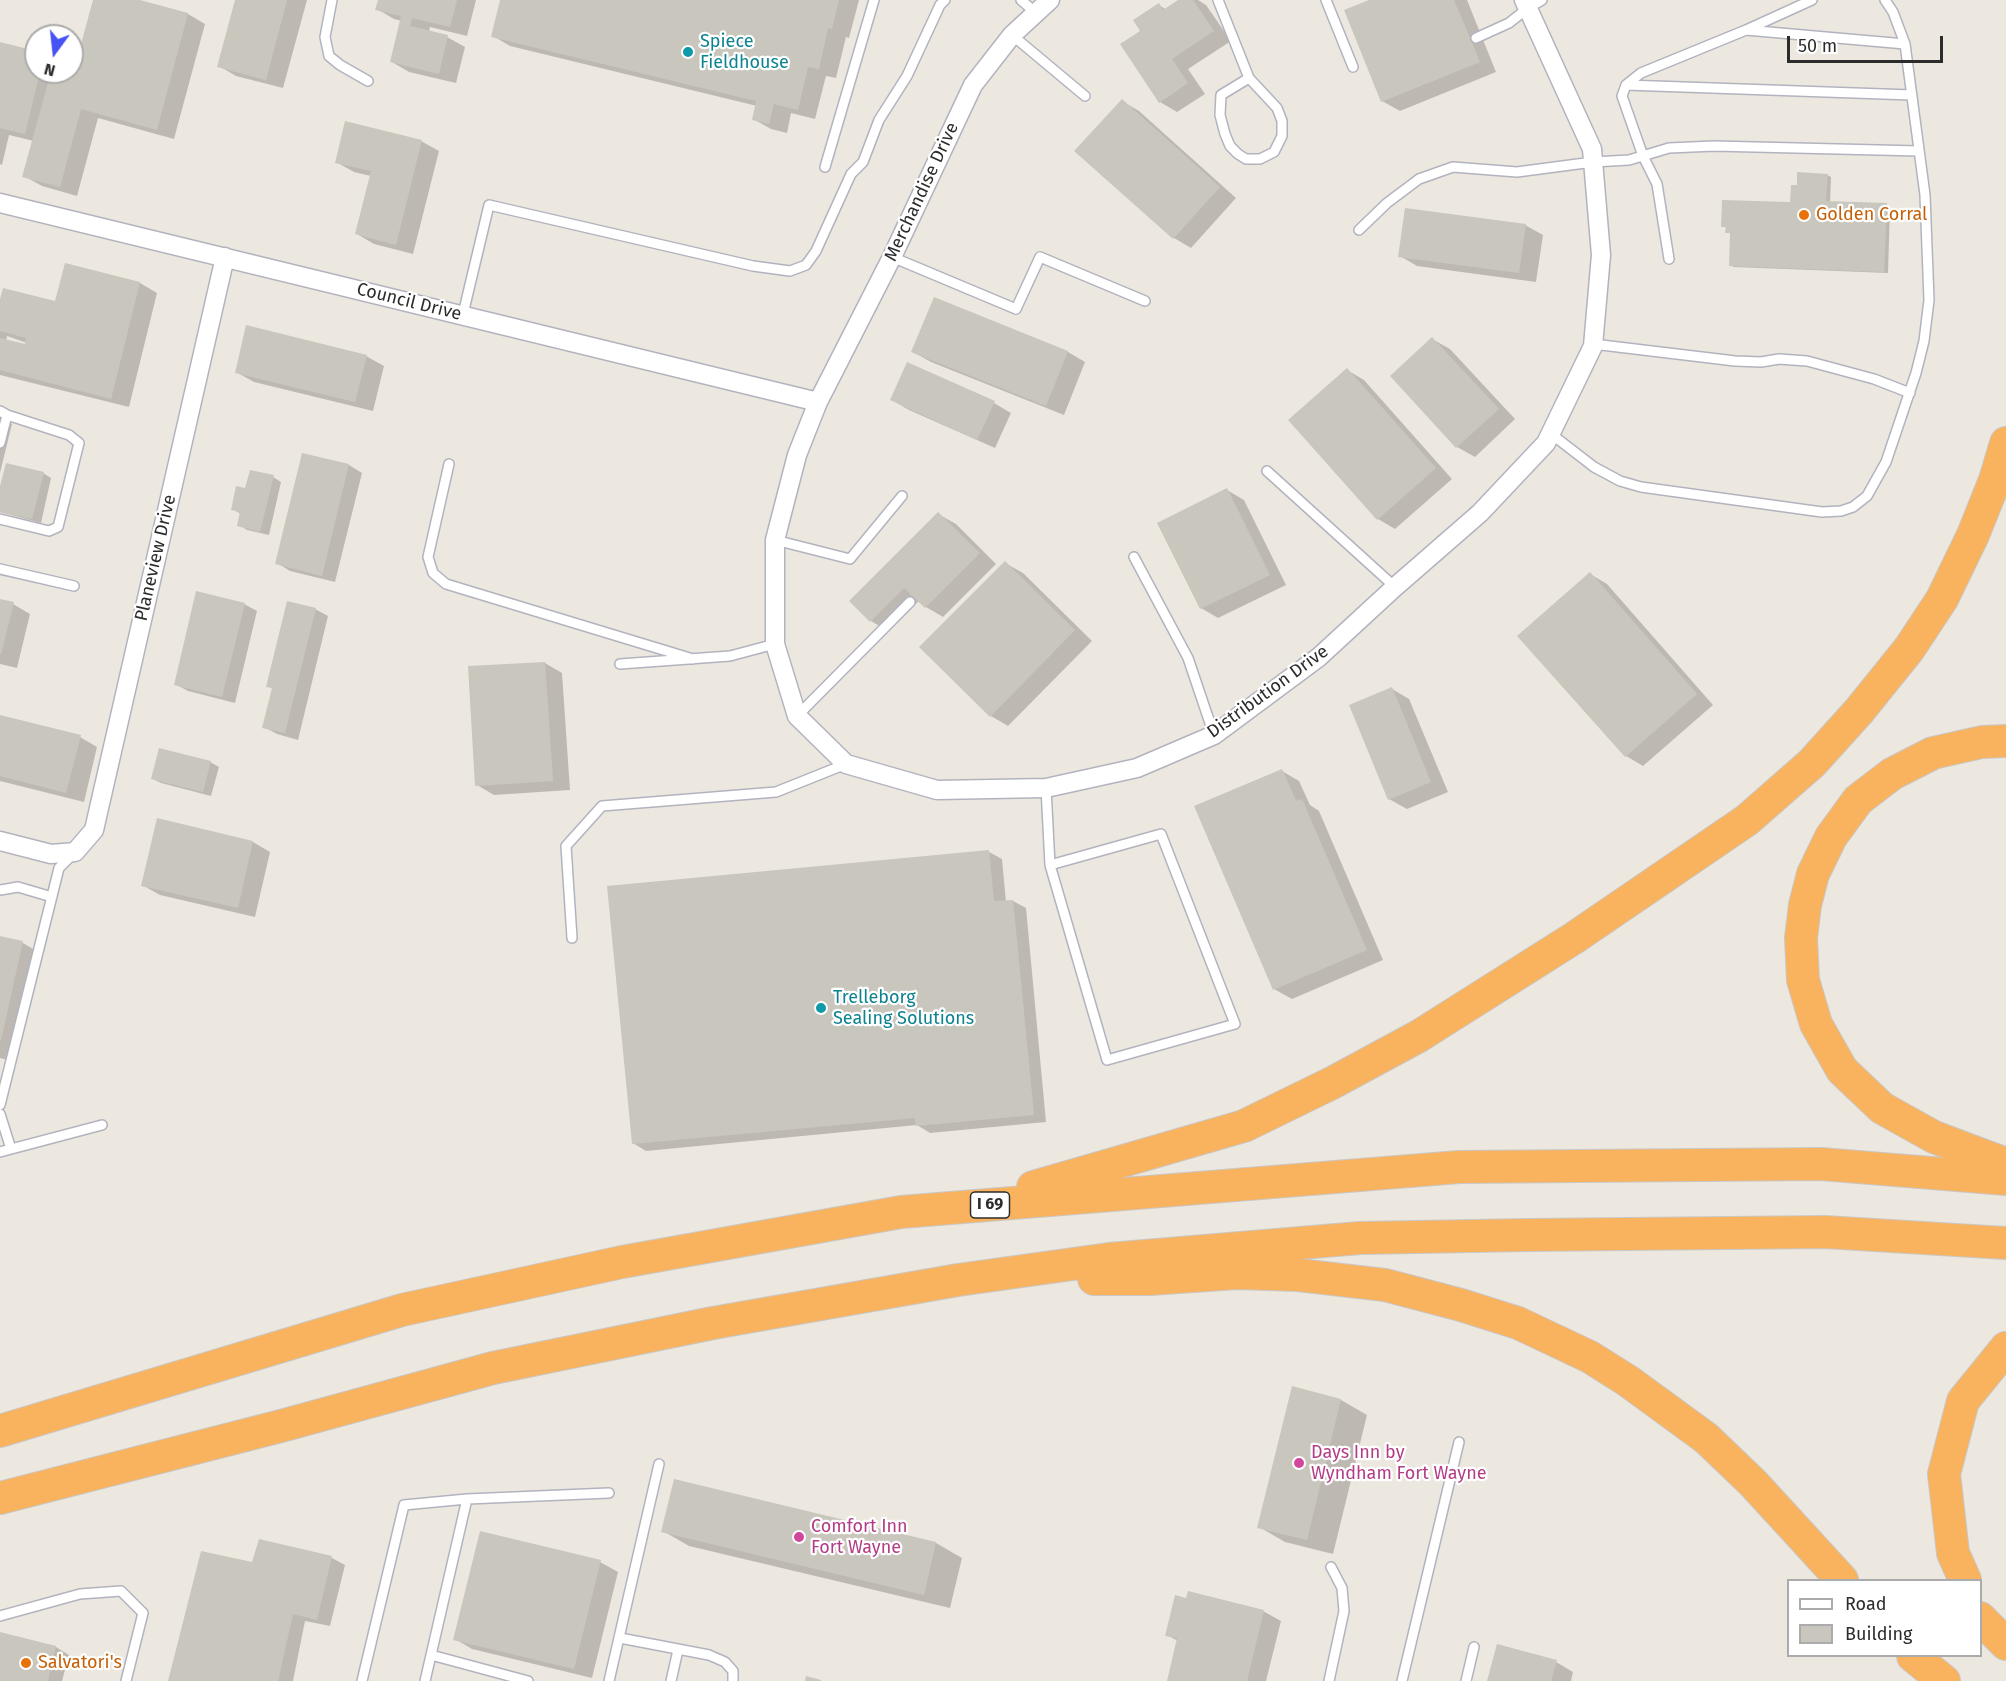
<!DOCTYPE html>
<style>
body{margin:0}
#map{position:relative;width:2006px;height:1681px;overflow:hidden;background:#ede8df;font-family:"Fira Sans",sans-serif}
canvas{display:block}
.legend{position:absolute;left:1787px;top:1579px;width:195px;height:78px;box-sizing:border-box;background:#fff;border:2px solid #ababab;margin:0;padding:8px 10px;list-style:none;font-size:18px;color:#2c2c2c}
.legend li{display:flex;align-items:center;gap:12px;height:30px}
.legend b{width:30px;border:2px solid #ababab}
.north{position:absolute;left:24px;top:24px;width:60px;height:60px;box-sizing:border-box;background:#fff;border:2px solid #ababab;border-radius:50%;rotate:195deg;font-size:16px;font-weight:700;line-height:24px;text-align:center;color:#2c2c2c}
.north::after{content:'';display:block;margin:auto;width:21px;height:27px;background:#4552f4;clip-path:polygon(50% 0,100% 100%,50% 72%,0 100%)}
.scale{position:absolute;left:1787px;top:36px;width:156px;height:27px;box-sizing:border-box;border:3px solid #2c2c2c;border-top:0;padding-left:8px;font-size:18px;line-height:21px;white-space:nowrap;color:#2c2c2c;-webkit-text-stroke:4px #fff;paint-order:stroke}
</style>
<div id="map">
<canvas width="2006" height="1681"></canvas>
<ul class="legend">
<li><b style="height:8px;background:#fff"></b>Road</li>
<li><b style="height:16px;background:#c9c6bd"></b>Building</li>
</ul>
<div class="north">N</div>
<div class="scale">50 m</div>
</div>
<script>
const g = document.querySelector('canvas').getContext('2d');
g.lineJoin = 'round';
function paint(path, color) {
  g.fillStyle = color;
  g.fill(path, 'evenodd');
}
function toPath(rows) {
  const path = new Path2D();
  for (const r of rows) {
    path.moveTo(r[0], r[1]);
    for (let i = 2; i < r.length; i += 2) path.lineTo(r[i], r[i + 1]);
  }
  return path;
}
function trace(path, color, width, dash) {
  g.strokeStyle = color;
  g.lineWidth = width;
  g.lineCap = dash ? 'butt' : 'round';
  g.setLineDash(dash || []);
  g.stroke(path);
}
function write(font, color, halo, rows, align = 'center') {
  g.font = font + ' "Fira Sans",sans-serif';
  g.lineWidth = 4.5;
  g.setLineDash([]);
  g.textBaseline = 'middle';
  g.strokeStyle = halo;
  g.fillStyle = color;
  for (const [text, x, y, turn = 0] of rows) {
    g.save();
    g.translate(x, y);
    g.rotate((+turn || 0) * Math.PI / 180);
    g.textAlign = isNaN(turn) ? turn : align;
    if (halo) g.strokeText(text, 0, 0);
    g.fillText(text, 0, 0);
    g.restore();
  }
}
paint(toPath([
 [94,0,134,0,188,14,205,24,174,139,98,118,77,196,42,186,24,176,34,141,9,135,2,165,0,164,0,44,36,53,36,72,72,72,72,43,82,46],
 [237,0,307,0,283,88,236,76,219,66],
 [379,0,476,0,467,36,430,27,429,32,447,37,465,47,456,83,409,72,392,62,402,21,394,19,377,9],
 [501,0,859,0,849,38,846,37,836,78,826,76,815,119,791,113,787,133,771,129,753,119,757,106,510,46,493,36],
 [1181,0,1198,0,1206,5,1231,41,1188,69,1205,94,1177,112,1160,102,1142,31,1159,5,1167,10],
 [1373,0,1467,0,1496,72,1400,111,1382,101],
 [1122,101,1139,111,1236,198,1191,248,1174,238],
 [421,141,439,151,413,254,374,244,357,234,371,176,354,172,336,162],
 [1827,175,1831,177,1830,203,1886,205,1890,207,1888,273,1734,267,1730,265,1731,234,1727,232,1727,228,1722,226,1792,203],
 [1525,225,1543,235,1536,282,1417,266,1400,256],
 [140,283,157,293,129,407,0,375,0,305,56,303],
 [7,336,27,343,26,346,6,341],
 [934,299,1068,352,1085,362,1064,415,931,362,913,352],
 [1432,339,1450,349,1515,419,1475,457,1457,447],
 [366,356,384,366,373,411,254,382,236,372],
 [1347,370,1364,380,1452,479,1395,529,1378,519],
 [892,400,994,403,1011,413,995,448,909,410],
 [0,417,12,424,0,473],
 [303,454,349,465,362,473,335,582,290,571,277,563],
 [43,473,51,478,41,523,0,512,0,493],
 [273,477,281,482,269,535,247,530,239,525,241,514,232,509,246,489],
 [1227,490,1244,500,1286,585,1218,618,1201,608],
 [938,514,956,524,996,564,943,617,926,607,919,601,888,631,871,621,851,601],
 [1005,563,1023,573,1092,641,1008,726,991,716],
 [1590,574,1607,584,1713,705,1643,766,1626,756],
 [0,600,13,604,30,614,17,668,0,664],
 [244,604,257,611,235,703,188,691,175,684],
 [315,609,328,616,298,740,277,734,264,727,273,689,268,686],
 [545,663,562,673,570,790,494,795,477,785],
 [1392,689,1409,699,1448,792,1407,809,1389,799],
 [0,717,80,737,97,747,84,802,0,781],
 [210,762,219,767,211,796,161,783,153,779],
 [1282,771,1299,781,1310,805,1319,811,1383,960,1292,999,1274,989],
 [158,820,253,842,270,852,255,917,160,895,142,885],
 [989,852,1002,859,1006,902,1013,901,1026,908,1046,1122,930,1133,917,1125,646,1151,633,1143],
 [0,937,23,943,40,953,15,1062,0,1058],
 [1293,1388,1341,1400,1367,1415,1333,1554,1285,1542,1259,1527],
 [663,1531,936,1543,962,1558,950,1608,689,1546],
 [260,1541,332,1558,345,1565,330,1626,305,1621,293,1681,169,1681,253,1564],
 [600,1562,618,1572,592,1678,472,1649,455,1639],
 [1263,1611,1281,1621,1266,1681,1169,1681,1178,1641,1167,1635],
 [0,1634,56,1647,69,1655,62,1681,0,1681],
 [1556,1662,1573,1672,1571,1681,1489,1681]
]), '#0003');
paint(toPath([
 [93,0,140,0,188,13,157,130,81,109,60,187,22,177,51,72,72,72,72,42,81,44],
 [235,0,287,0,266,80,217,67],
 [378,0,457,0,450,27,412,18,410,26,448,35,439,74,390,62,401,16,375,10],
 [500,0,839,0,832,29,828,28,819,69,808,67,798,110,774,104,769,124,752,120,756,101,491,37],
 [1178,0,1193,0,1214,31,1172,59,1188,83,1159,103,1120,44,1140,31,1133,20,1159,3,1163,10],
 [1369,0,1454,0,1480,62,1381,102,1344,10],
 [0,42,36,51,36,72,40,72,25,134,0,128],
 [1122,99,1220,187,1173,239,1074,151],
 [345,121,422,140,396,245,355,234,371,171,335,163],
 [1797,172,1828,174,1826,201,1887,203,1884,272,1729,266,1730,233,1725,233,1726,227,1721,227,1722,200,1790,202,1791,185,1797,185],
 [1405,208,1526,224,1519,273,1398,257],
 [65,263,140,282,111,399,0,370,0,338,25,344,26,338,0,331,0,299,3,288,55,301],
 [934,297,1068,351,1046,406,911,352],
 [246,325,367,355,355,402,235,373],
 [1432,337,1499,409,1456,448,1390,376],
 [907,362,995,401,977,440,890,400],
 [1347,368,1436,468,1377,520,1288,420],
 [302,453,349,464,322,576,275,564],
 [6,463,44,472,32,519,0,512,0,486],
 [250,470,274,475,260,532,237,526,240,512,231,510,236,486,245,488],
 [1227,488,1270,575,1200,609,1157,523],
 [938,512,980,553,925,608,904,588,870,622,849,601],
 [1005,561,1075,630,990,717,919,647],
 [1590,572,1697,694,1625,757,1517,636],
 [196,591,245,603,222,697,174,685],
 [0,599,14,602,1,654,0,654],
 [287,601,316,608,285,733,262,728,272,688,266,687],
 [545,662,553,781,475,786,468,666],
 [1392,687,1431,782,1388,800,1349,705],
 [0,715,81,735,66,793,0,776],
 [159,748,211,761,203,792,151,779],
 [1282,769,1296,801,1302,799,1367,950,1273,990,1194,806],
 [157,818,253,841,238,908,141,886],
 [989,850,994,901,1013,900,1034,1115,916,1126,915,1118,632,1144,607,886],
 [0,936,23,941,1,1040,0,1040],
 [1292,1386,1341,1399,1307,1540,1257,1528],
 [674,1479,936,1542,924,1595,661,1532],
 [480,1531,601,1560,574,1669,453,1640],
 [259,1539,332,1556,317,1620,293,1614,278,1681,168,1681,201,1551,252,1562],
 [1188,1591,1264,1610,1247,1681,1167,1681,1177,1638,1165,1636,1175,1595,1186,1598],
 [0,1632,56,1646,48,1681,0,1681],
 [1497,1644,1557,1660,1551,1681,1487,1681],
 [806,1676,821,1680,821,1681,805,1681]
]), '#c9c6bd');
const lane = toPath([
 [332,0,325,37,329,56,340,65,368,81],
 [1021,0,1035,12],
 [1218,0,1249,78,1221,95,1220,115,1225,134,1230,146,1238,154,1246,159,1260,159,1274,152,1282,136,1282,121,1277,108,1249,78],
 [1326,0,1353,67],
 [1746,30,1905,44],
 [1012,35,1085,96],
 [1476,38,1509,23,1528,8,1542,0],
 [1626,85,1912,95],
 [825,167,874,0],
 [1359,230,1387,203,1419,179,1453,167,1517,172,1593,162,1629,160,1669,148,1714,146,1919,151],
 [892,257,1016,309,1040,257,1145,301],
 [1669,259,1657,184,1643,156,1622,96,1626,85,1641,73,1746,30,1812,0],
 [463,314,489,205,753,266,790,271,806,265,816,251,851,174,863,162,879,120,907,76,940,5,945,0],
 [1593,344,1735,361,1761,362,1779,359,1807,361,1874,379,1910,393],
 [0,411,7,415,69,435,79,443,58,527,49,531,0,519],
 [1550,433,1594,467,1620,481,1641,487,1822,512,1841,511,1853,507,1867,496,1886,462,1916,373,1924,341,1929,300,1925,195,1905,44,1893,12,1885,0],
 [0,443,7,415],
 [449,464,428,557,433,573,446,584,693,659],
 [1267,471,1395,587],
 [775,540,850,559,902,496],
 [1134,557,1188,658,1214,735],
 [0,569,74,586],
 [620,664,730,656,775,644],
 [797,716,910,602],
 [1046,788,1050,865,1107,1060,1235,1024,1161,834,1050,865],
 [0,890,18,887,52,897],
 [572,938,566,846,602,806,776,792,846,764],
 [0,1105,59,868,73,854],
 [0,1114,11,1149],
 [0,1152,102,1125],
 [0,1616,80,1594,121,1591,143,1613,126,1681],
 [620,1638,709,1655,725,1662,733,1671,733,1681],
 [431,1655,528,1681],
 [362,1681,404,1505,467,1499],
 [425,1681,467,1499,609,1493],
 [609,1681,659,1464],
 [671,1681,678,1650],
 [1329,1681,1344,1611,1342,1588,1331,1567],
 [1402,1681,1459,1442],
 [1466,1681,1474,1647]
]);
const street = toPath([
 [1050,0,1012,35,973,85,892,257,818,402,797,455,775,540,775,644,797,716,846,764,937,790,1046,788,1137,768,1214,735,1319,657,1395,587,1480,513,1546,443,1593,346,1601,255,1592,149,1524,0],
 [0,203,818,402],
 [0,841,51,854,75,852,94,830,225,257]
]);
const highway = toPath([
 [2006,741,1982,742,1933,753,1892,774,1858,800,1831,837,1813,874,1805,905,1801,938,1803,980,1816,1024,1842,1070,1882,1108,1934,1137,2006,1164],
 [1033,1187,1244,1126,1332,1083,1419,1036,1574,938,1747,820,1812,763,1859,711,1909,649,1942,599,1973,535,1995,480,2006,443],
 [1094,1279,1150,1279,1237,1273,1298,1275,1385,1285,1461,1305,1518,1323,1590,1357,1628,1381,1706,1438,1753,1483,1842,1580],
 [0,1431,402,1310,622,1262,901,1212,1459,1167,1821,1164,2006,1179],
 [0,1498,281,1426,493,1368,713,1323,958,1280,1109,1259,1360,1238,1528,1235,1825,1232,2006,1243],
 [1965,1580,1953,1553,1944,1474,1963,1401,2006,1348],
 [1980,1618,2006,1644],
 [1913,1656,1944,1681]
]);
trace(lane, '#b2b3bf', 12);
trace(street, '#b2b3bf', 21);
trace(highway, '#c8c8c8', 34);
trace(lane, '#fff', 9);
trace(street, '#fff', 18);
trace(highway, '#f9b25e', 32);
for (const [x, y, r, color] of [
 [688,52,6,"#0f9aa8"],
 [1804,215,6,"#e8710a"],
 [821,1008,6,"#0f9aa8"],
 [1299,1463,6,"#d1479c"],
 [799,1537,6,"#d1479c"],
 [26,1663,6,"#e8710a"]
]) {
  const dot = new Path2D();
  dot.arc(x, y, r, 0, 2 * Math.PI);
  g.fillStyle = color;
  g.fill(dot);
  trace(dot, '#fff', 2);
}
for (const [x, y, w] of [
 [990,1205,39]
]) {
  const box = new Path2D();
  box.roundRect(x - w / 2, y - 13, w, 26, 4.5);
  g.fillStyle = '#fff';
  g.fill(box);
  trace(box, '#2c2c2c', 1.5);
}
write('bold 16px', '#2c2c2c', null, [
 ["I 69",990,1205]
]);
write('18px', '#0d838f', '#fff', [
 ["Spiece",700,42],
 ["Fieldhouse",700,63],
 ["Trelleborg",833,998],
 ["Sealing Solutions",833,1019]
], 'left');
write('18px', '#2c2c2c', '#fff', [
 ["Merchandise Drive",922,192,-65],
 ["Council Drive",409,302,14],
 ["Planeview Drive",156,558,-77],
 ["Distribution Drive",1268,692,-36]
]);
write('18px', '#c56008', '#fff', [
 ["Golden Corral",1816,215],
 ["Salvatori's",38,1663]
], 'left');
write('18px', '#b23c85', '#fff', [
 ["Days Inn by",1311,1453],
 ["Wyndham Fort Wayne",1311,1474],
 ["Comfort Inn",811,1527],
 ["Fort Wayne",811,1548]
], 'left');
</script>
